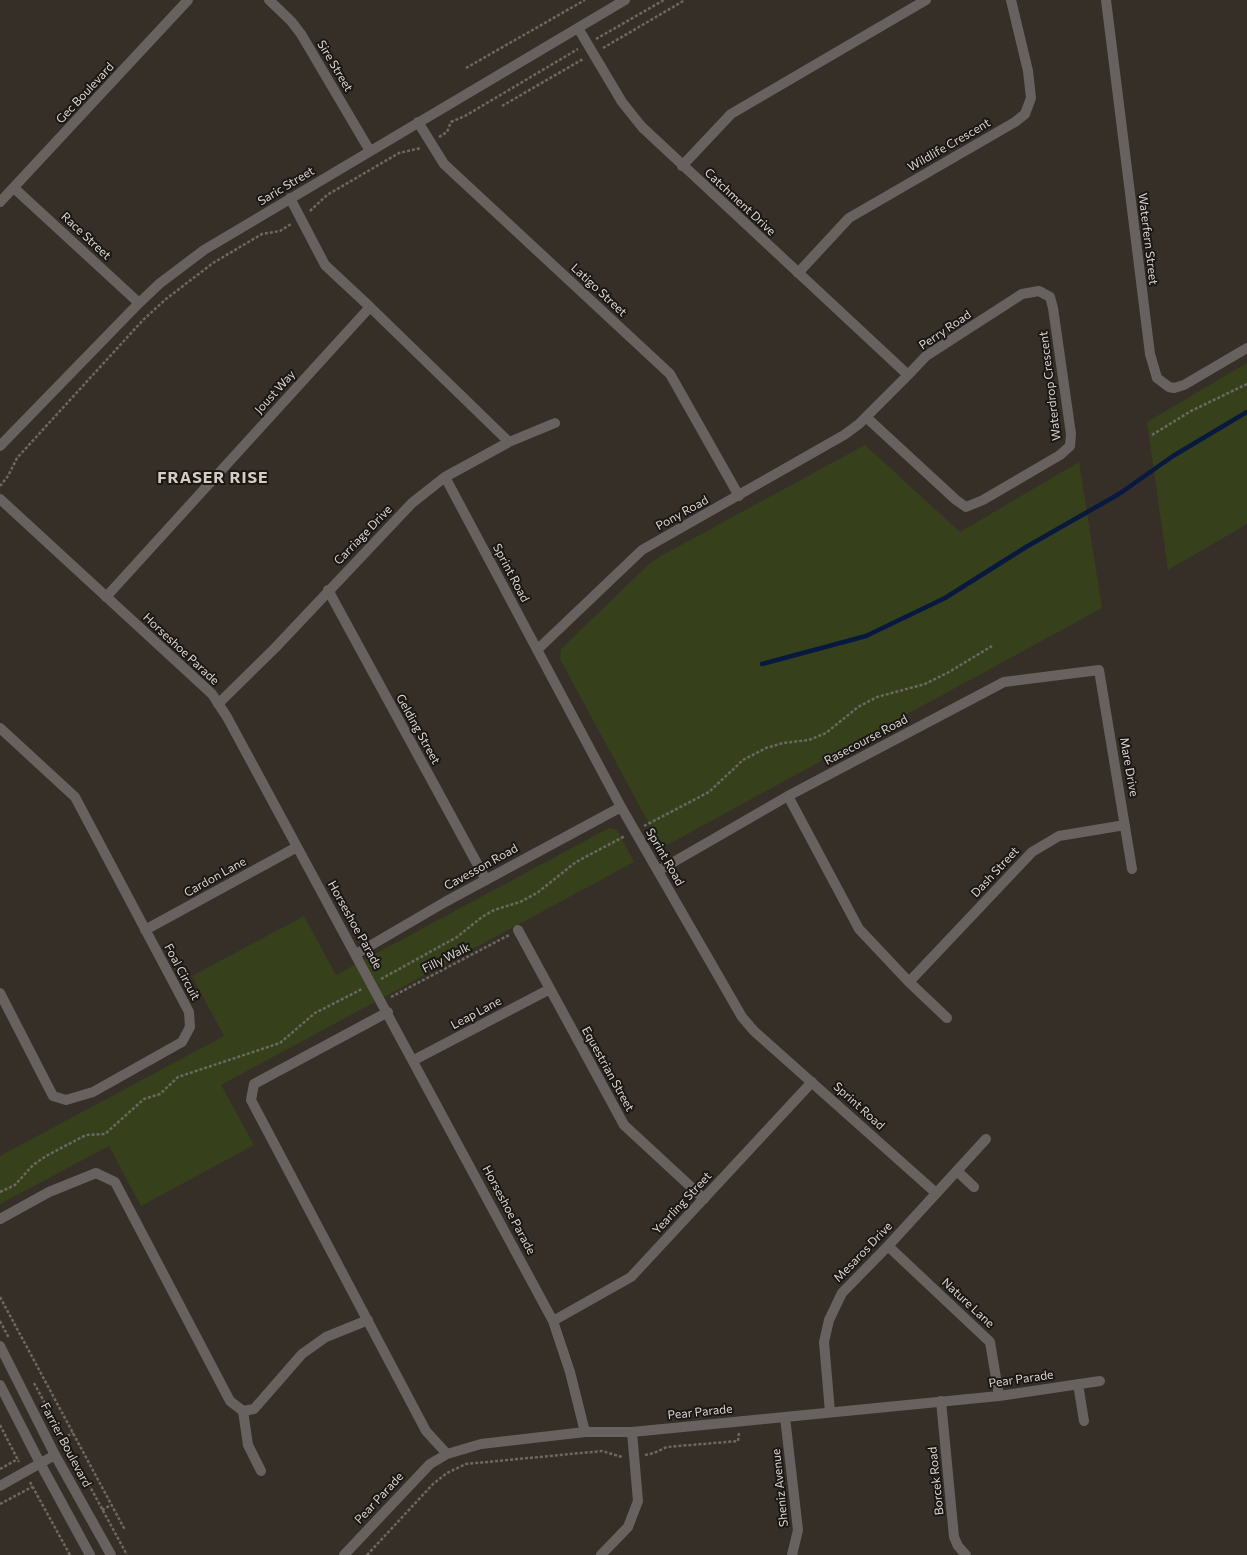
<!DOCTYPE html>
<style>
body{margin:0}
canvas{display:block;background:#352f27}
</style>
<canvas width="1247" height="1555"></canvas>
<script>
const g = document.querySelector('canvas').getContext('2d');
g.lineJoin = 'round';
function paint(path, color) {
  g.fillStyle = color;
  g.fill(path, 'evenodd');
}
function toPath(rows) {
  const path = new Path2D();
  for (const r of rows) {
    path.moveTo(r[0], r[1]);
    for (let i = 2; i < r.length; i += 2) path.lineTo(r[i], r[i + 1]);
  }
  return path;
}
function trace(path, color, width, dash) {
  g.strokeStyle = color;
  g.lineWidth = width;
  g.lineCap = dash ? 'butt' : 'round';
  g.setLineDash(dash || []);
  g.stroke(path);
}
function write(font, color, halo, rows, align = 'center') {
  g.font = font + ' Commissioner,sans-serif';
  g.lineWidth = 4;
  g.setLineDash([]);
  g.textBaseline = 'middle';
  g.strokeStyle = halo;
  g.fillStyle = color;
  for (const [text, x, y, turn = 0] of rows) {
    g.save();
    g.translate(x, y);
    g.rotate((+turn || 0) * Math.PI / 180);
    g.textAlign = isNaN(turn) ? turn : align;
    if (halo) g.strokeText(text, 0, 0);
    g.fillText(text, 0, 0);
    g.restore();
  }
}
paint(toPath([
 [1247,363,1247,524,1168,570,1147,422],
 [865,445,960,532,1079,462,1102,608,667,845,659,842,560,659,561,649,648,565,659,557],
 [609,828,617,830,634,862,221,1085,254,1145,141,1206,109,1146,0,1204,0,1156,224,1036,192,976,304,916,336,975]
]), '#36401a');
trace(toPath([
 [762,664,866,636,945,598,1026,547,1119,494,1173,456,1247,412]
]), '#071940', 4.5);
trace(toPath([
 [596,39,664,0],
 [603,48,685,0],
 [466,68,585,0],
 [502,106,583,59],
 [439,137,447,132,451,122,465,116,578,49],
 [310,211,327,195,399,153,421,148],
 [1152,435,1191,411,1247,384],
 [0,486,8,476,17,458,143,320,166,299,213,263,262,234,280,231,291,224],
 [644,826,709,792,743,760,766,748,783,743,809,740,826,733,858,707,877,697,925,684,949,672,992,646],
 [381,979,457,937,482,917,494,910,520,902,537,893,576,862,625,836],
 [391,997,509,935],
 [0,1192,15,1185,33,1165,46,1156,86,1135,105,1134,144,1099,160,1094,178,1077,280,1043,315,1013,362,989],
 [0,1297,125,1530],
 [0,1321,9,1338],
 [34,1383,127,1555],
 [0,1425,19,1462],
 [63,1438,73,1433],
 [645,1455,654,1453,667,1447,738,1441,739,1433],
 [0,1469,18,1459],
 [30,1482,70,1555],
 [0,1504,32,1487],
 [102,1510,111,1505],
 [367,1555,433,1484,447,1473,466,1464,602,1451,622,1457]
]), '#6d6861', 2.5, [3, 2]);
trace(toPath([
 [269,0,291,21,301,34,370,151],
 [1106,0,1150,354,1157,378,1169,387,1174,388,1184,385,1247,348],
 [578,28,622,102,642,127,908,375],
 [418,122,444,164,670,374,739,496],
 [682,166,731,114,926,0],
 [14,188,139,303],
 [0,202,188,0],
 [798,273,849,218,1015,122,1025,114,1031,98,1028,71,1011,0],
 [370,307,509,442],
 [0,446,139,303,159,284,204,250,625,0],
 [445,477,621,807,742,1017,754,1031,936,1193],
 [0,499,212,694,227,717,553,1321,570,1372,585,1432],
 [328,590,486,880],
 [106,597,370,307,325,265,290,198],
 [537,650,642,550,844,435,859,424,908,375,926,356,1022,294,1039,291,1050,297,1053,308,1071,434,1070,446,1060,455,983,500,966,507,956,500,866,417],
 [218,704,275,648,412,503,445,477,509,442,555,423],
 [0,728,75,797,189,1012,190,1027,182,1042,93,1092,66,1100,53,1096,0,993],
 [788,796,859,929,909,982,947,1018],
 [658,871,788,796,1004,682,1099,670,1132,869],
 [145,930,297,847],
 [518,930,624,1125,704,1199],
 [356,954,445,902,621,807],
 [909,982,1032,852,1059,836,1125,825],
 [388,1012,254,1084,251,1100,426,1431,447,1454],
 [414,1060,550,989],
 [957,1171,974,1187],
 [0,1219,49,1192,96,1173,115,1182,230,1401,243,1411,254,1409,302,1354,326,1337,368,1320],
 [888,1246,990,1342,999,1396],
 [553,1321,631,1277,812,1082],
 [0,1346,55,1455,111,1555],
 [1078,1384,1084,1421],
 [0,1385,40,1463,90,1555],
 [941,1401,954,1537,958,1546,966,1555],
 [243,1411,248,1445,261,1471],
 [830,1412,824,1342,829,1320,842,1293,888,1246,986,1139],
 [785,1417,798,1530,792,1555],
 [0,1486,55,1455],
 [344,1555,430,1464,447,1454,481,1444,585,1432,632,1432,999,1396,1100,1381],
 [601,1555,628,1527,638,1501,632,1432]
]), '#676260', 10);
write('12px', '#dad5d1', '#1a1714', [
 ["Sire Street",335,66,59],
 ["Gec Boulevard",85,93,-47],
 ["Wildlife Crescent",949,145,-30],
 ["Saric Street",286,186,-31],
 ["Catchment Drive",740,202,43],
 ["Race Street",86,236,43],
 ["Waterfern Street",1148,239,83],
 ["Latigo Street",599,290,43],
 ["Perry Road",945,330,-34],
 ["Waterdrop Crescent",1050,386,-97],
 ["Joust Way",275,392,-48],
 ["Pony Road",682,513,-29],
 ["Carriage Drive",363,535,-46],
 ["Sprint Road",511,573,62],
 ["Horseshoe Parade",181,649,43],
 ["Gelding Street",418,729,61],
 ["Rasecourse Road",866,740,-28],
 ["Mare Drive",1129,767,80],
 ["Sprint Road",665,857,60],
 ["Cavesson Road",481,867,-29],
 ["Dash Street",995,872,-47],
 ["Cardon Lane",215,877,-29],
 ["Horseshoe Parade",355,925,61],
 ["Filly Walk",446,958,-27],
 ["Foal Circuit",182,972,62],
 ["Leap Lane",476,1013,-28],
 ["Equestrian Street",608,1069,61],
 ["Sprint Road",859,1106,42],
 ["Yearling Street",682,1203,-47],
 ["Horseshoe Parade",509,1210,62],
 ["Mesaros Drive",863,1252,-46],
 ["Nature Lane",968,1303,43],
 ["Pear Parade",1021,1379,-8],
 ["Pear Parade",700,1412,-6],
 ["Farrier Boulevard",66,1445,62],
 ["Borcek Road",936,1481,-96],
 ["Sheniz Avenue",780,1488,-96],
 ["Pear Parade",379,1498,-47]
]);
g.letterSpacing = '1px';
write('bold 16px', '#d5cdc3', '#1a1714', [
 ["FRASER RISE",213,478]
]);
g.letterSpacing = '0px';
</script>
